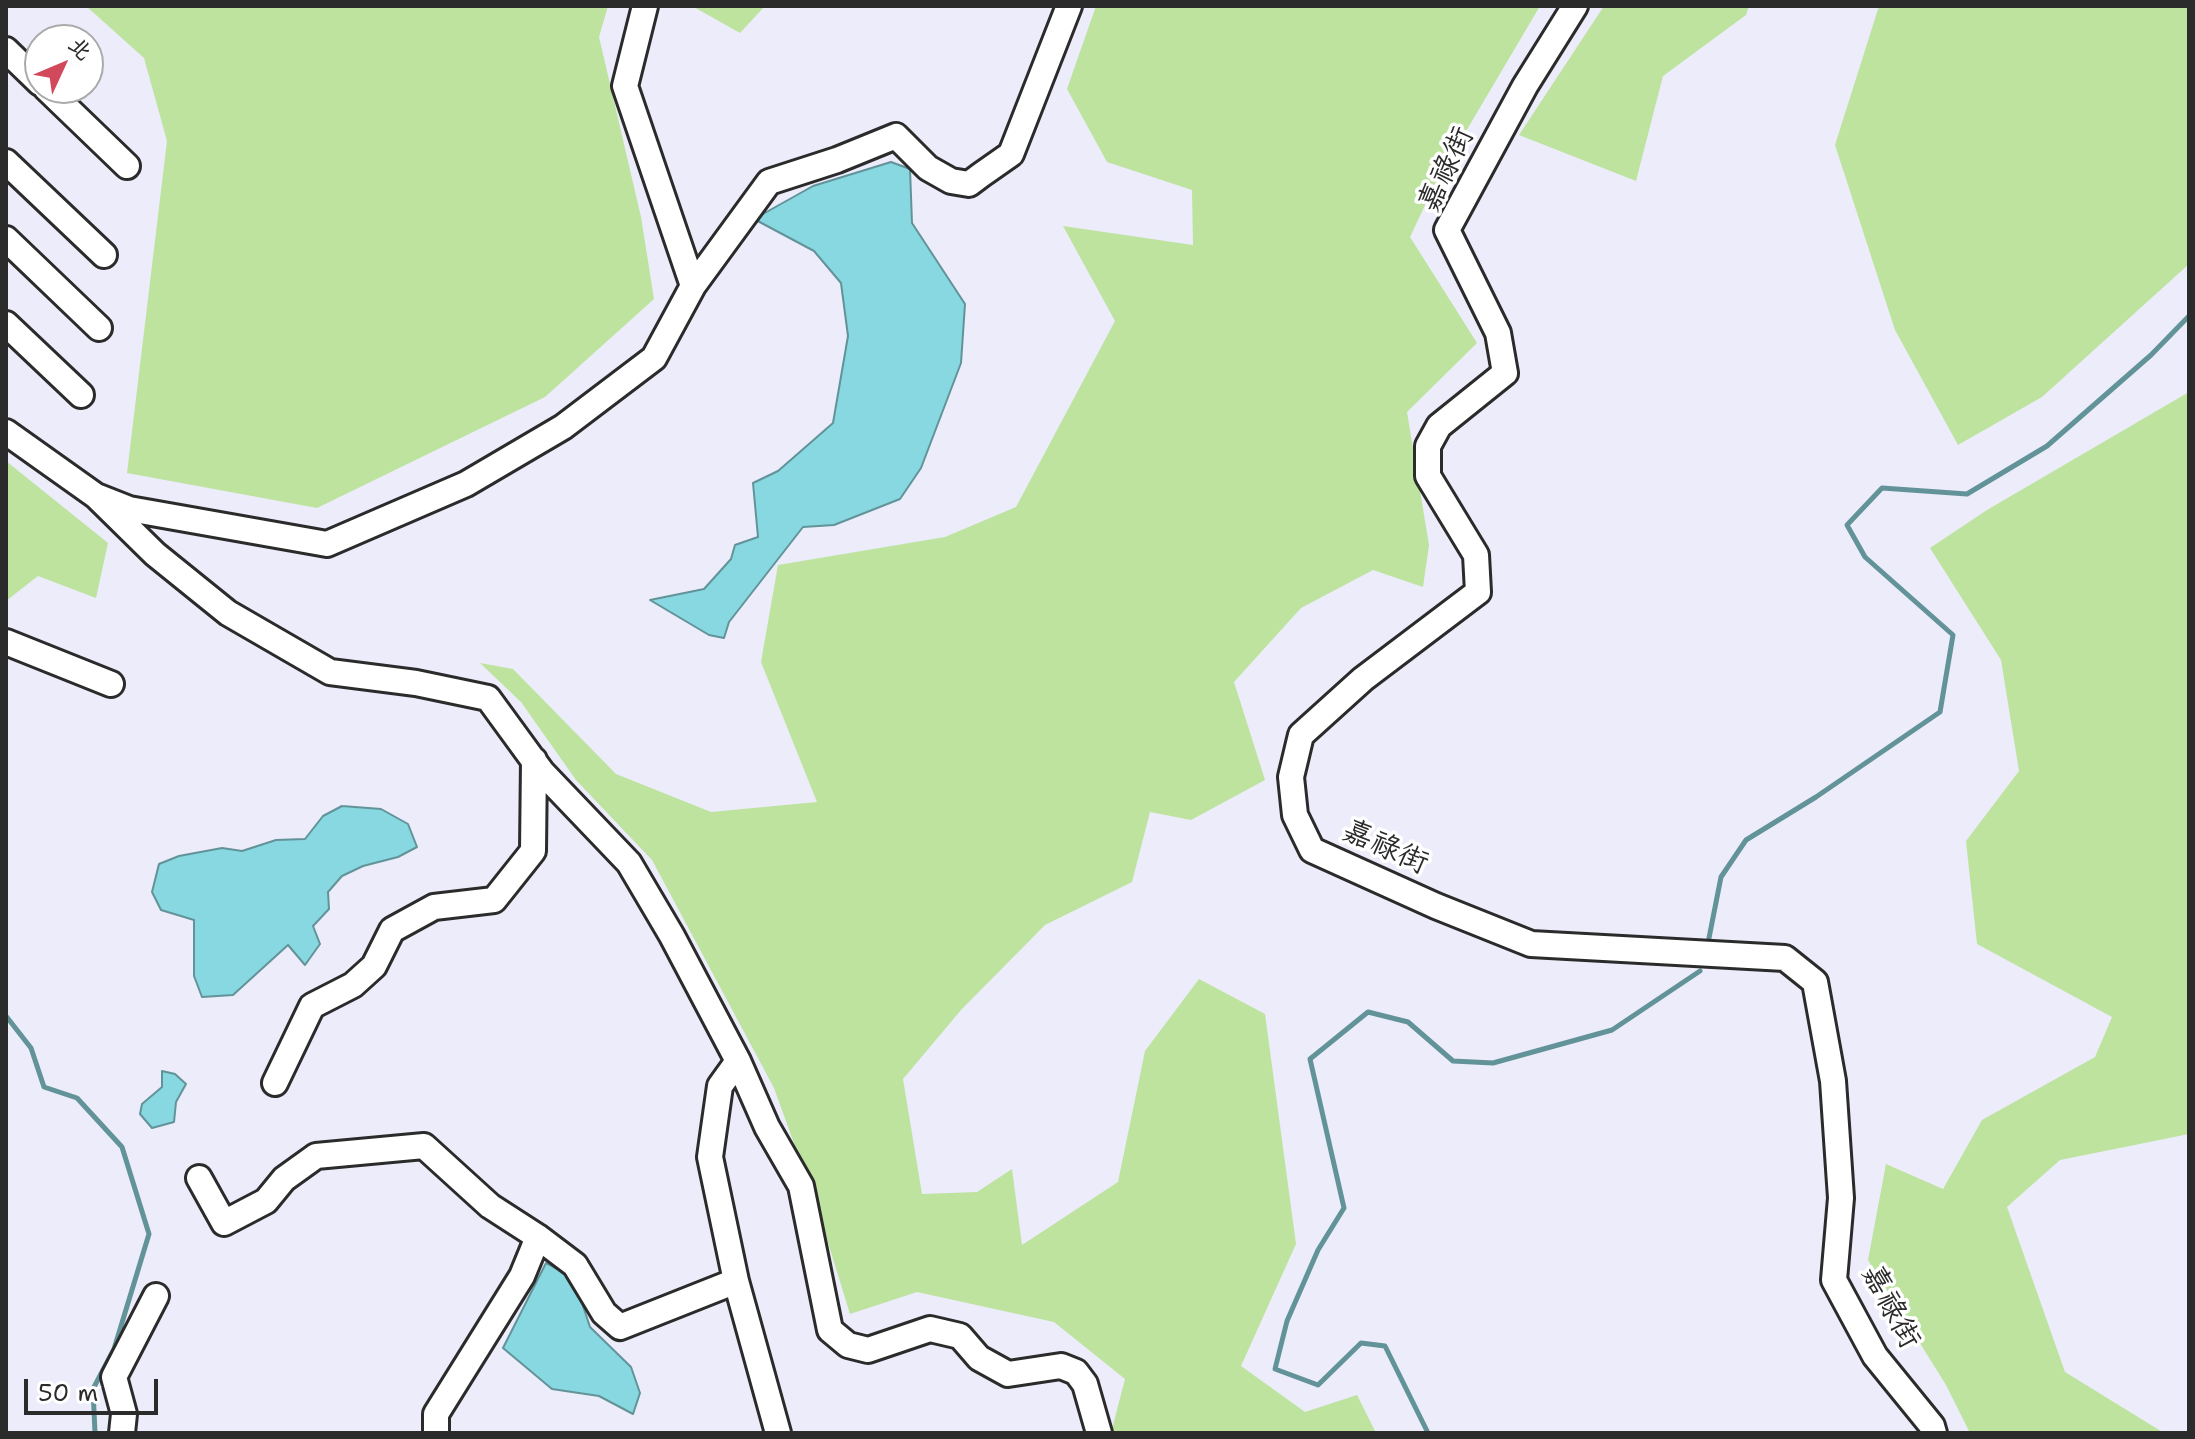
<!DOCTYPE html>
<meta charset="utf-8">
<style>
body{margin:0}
#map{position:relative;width:2195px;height:1439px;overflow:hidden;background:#ececfb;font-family:"Shantell Sans","LXGW WenKai TC",sans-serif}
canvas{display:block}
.frame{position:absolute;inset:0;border:8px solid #2b2b2b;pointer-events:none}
.north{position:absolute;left:24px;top:24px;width:80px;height:80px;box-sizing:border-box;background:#fff;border:2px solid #aaa;border-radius:50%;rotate:46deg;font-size:22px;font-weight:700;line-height:32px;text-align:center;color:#2b2b2b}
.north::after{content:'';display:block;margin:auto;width:28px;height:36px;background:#d1495b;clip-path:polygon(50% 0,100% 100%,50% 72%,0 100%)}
.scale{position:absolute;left:24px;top:1379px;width:134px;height:36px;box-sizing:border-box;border:4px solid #2b2b2b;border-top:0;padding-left:10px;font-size:24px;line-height:28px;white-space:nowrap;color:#2b2b2b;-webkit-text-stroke:6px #fff;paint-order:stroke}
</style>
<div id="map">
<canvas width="2195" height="1439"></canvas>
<div class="frame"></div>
<div class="north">北</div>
<div class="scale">50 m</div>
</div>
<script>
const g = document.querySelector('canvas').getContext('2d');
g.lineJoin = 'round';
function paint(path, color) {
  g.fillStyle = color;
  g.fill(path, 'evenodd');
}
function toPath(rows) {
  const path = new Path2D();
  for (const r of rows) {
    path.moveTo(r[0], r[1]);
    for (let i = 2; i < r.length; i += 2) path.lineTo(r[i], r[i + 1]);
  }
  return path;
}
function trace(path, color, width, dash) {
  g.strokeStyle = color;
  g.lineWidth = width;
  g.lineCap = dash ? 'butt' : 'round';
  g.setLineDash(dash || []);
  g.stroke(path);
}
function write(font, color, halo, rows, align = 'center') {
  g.font = font + ' "Shantell Sans","LXGW WenKai TC",sans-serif';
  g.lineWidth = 7;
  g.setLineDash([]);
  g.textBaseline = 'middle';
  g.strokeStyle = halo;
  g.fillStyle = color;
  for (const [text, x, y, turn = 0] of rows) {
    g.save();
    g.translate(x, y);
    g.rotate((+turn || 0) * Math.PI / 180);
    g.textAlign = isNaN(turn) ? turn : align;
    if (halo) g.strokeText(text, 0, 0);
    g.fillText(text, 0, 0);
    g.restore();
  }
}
paint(toPath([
 [86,6,608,6,599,37,641,217,654,299,545,397,317,508,127,473,167,141,144,58],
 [692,6,765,6,740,33],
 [1096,6,1540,6,1436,182,1410,237,1477,343,1407,412,1429,545,1423,587,1373,570,1301,608,1234,682,1265,780,1191,820,1150,812,1132,882,1045,925,961,1010,903,1079,922,1194,977,1192,1012,1169,1022,1245,1118,1182,1145,1051,1199,979,1265,1014,1296,1244,1241,1366,1305,1412,1357,1395,1376,1433,1111,1433,1125,1379,1054,1322,917,1292,850,1314,817,1207,774,1088,652,860,576,780,521,702,480,663,513,669,616,774,711,812,817,802,761,662,778,565,945,537,1016,507,1115,321,1063,226,1193,245,1192,190,1107,162,1067,89],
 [1604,6,1749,6,1746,15,1663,76,1636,181,1519,135],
 [1879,6,2189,6,2189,264,2042,397,1958,445,1895,330,1835,145],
 [2189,392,2189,1134,2060,1160,2007,1207,2065,1372,2164,1433,1970,1433,1946,1385,1868,1260,1886,1164,1943,1189,1982,1120,2095,1057,2112,1017,1977,944,1966,841,2019,771,2001,660,1930,548,1987,510],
 [6,461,108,543,96,598,38,576,6,601]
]), '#bde39e');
const water = toPath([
 [891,162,910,169,912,223,965,304,961,363,921,468,900,499,834,525,803,527,729,622,724,638,709,635,650,600,704,589,731,559,735,545,758,537,753,483,778,471,833,423,848,336,841,283,814,251,754,219,813,186,891,162],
 [342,806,381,809,408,824,417,847,398,857,363,866,342,876,328,892,329,909,313,926,320,944,305,965,288,945,233,995,202,997,194,976,194,920,161,910,152,892,159,864,179,856,222,848,242,851,276,840,305,839,323,816,342,806],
 [162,1071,175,1074,186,1084,176,1102,174,1122,152,1128,140,1114,142,1104,162,1087,162,1071],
 [546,1263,574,1279,590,1327,631,1367,640,1393,633,1414,599,1396,552,1389,503,1348,546,1263]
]);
paint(water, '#87d8e0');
trace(water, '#629398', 2);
trace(toPath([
 [1709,938,1721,877,1746,840,1816,797,1940,712,1953,635,1865,557,1847,525,1882,488,1967,494,2047,446,2151,355,2189,316],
 [6,1016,31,1048,44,1087,77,1098,122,1147,149,1234,114,1349,93,1389,95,1433],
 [1428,1433,1385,1346,1361,1343,1318,1385,1275,1369,1287,1321,1318,1250,1344,1208,1310,1059,1368,1012,1408,1022,1453,1061,1493,1063,1612,1030,1700,971]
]), '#629398', 5);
const minor = toPath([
 [645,6,625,86,693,286],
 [1575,6,1525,86,1447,230,1498,333,1505,373,1439,426,1428,446,1428,476,1476,555,1478,592,1363,679,1301,735,1291,777,1295,815,1312,850,1436,906,1531,944,1785,958,1815,982,1833,1081,1841,1198,1834,1280,1875,1356,1932,1426,1934,1433],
 [6,50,40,83],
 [46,88,127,166],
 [6,162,104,255],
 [6,239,99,328],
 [6,324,81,395],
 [6,432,96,496,129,509,327,544,466,484,563,427,654,358,693,286,769,182,837,160,896,136,928,168,951,181,969,184,981,175,1011,154,1069,6],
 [96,496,155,554,228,613,330,672,416,683,488,698,542,772,629,863,672,936,738,1061,767,1127,801,1186,830,1330,848,1345,868,1350,930,1329,960,1336,979,1358,1008,1374,1061,1366,1076,1372,1085,1384,1099,1433],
 [6,642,111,684],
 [738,1061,720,1086,710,1157,736,1281,778,1433],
 [275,1083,312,1006,353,985,374,966,392,930,434,907,494,900,533,851,534,760],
 [199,1178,224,1223,266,1201,284,1179,316,1156,424,1146,490,1206,538,1237,575,1265,604,1313,620,1327,736,1281],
 [122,1433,124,1414,114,1377,156,1296],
 [436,1433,436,1414,522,1276,538,1237]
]);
trace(minor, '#2b2b2b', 30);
trace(minor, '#fff', 24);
write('30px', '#2b2b2b', '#fff', [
 ["嘉祿街",1447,170,-65],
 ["嘉祿街",1385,848,24],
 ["嘉祿街",1890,1307,62]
]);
</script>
